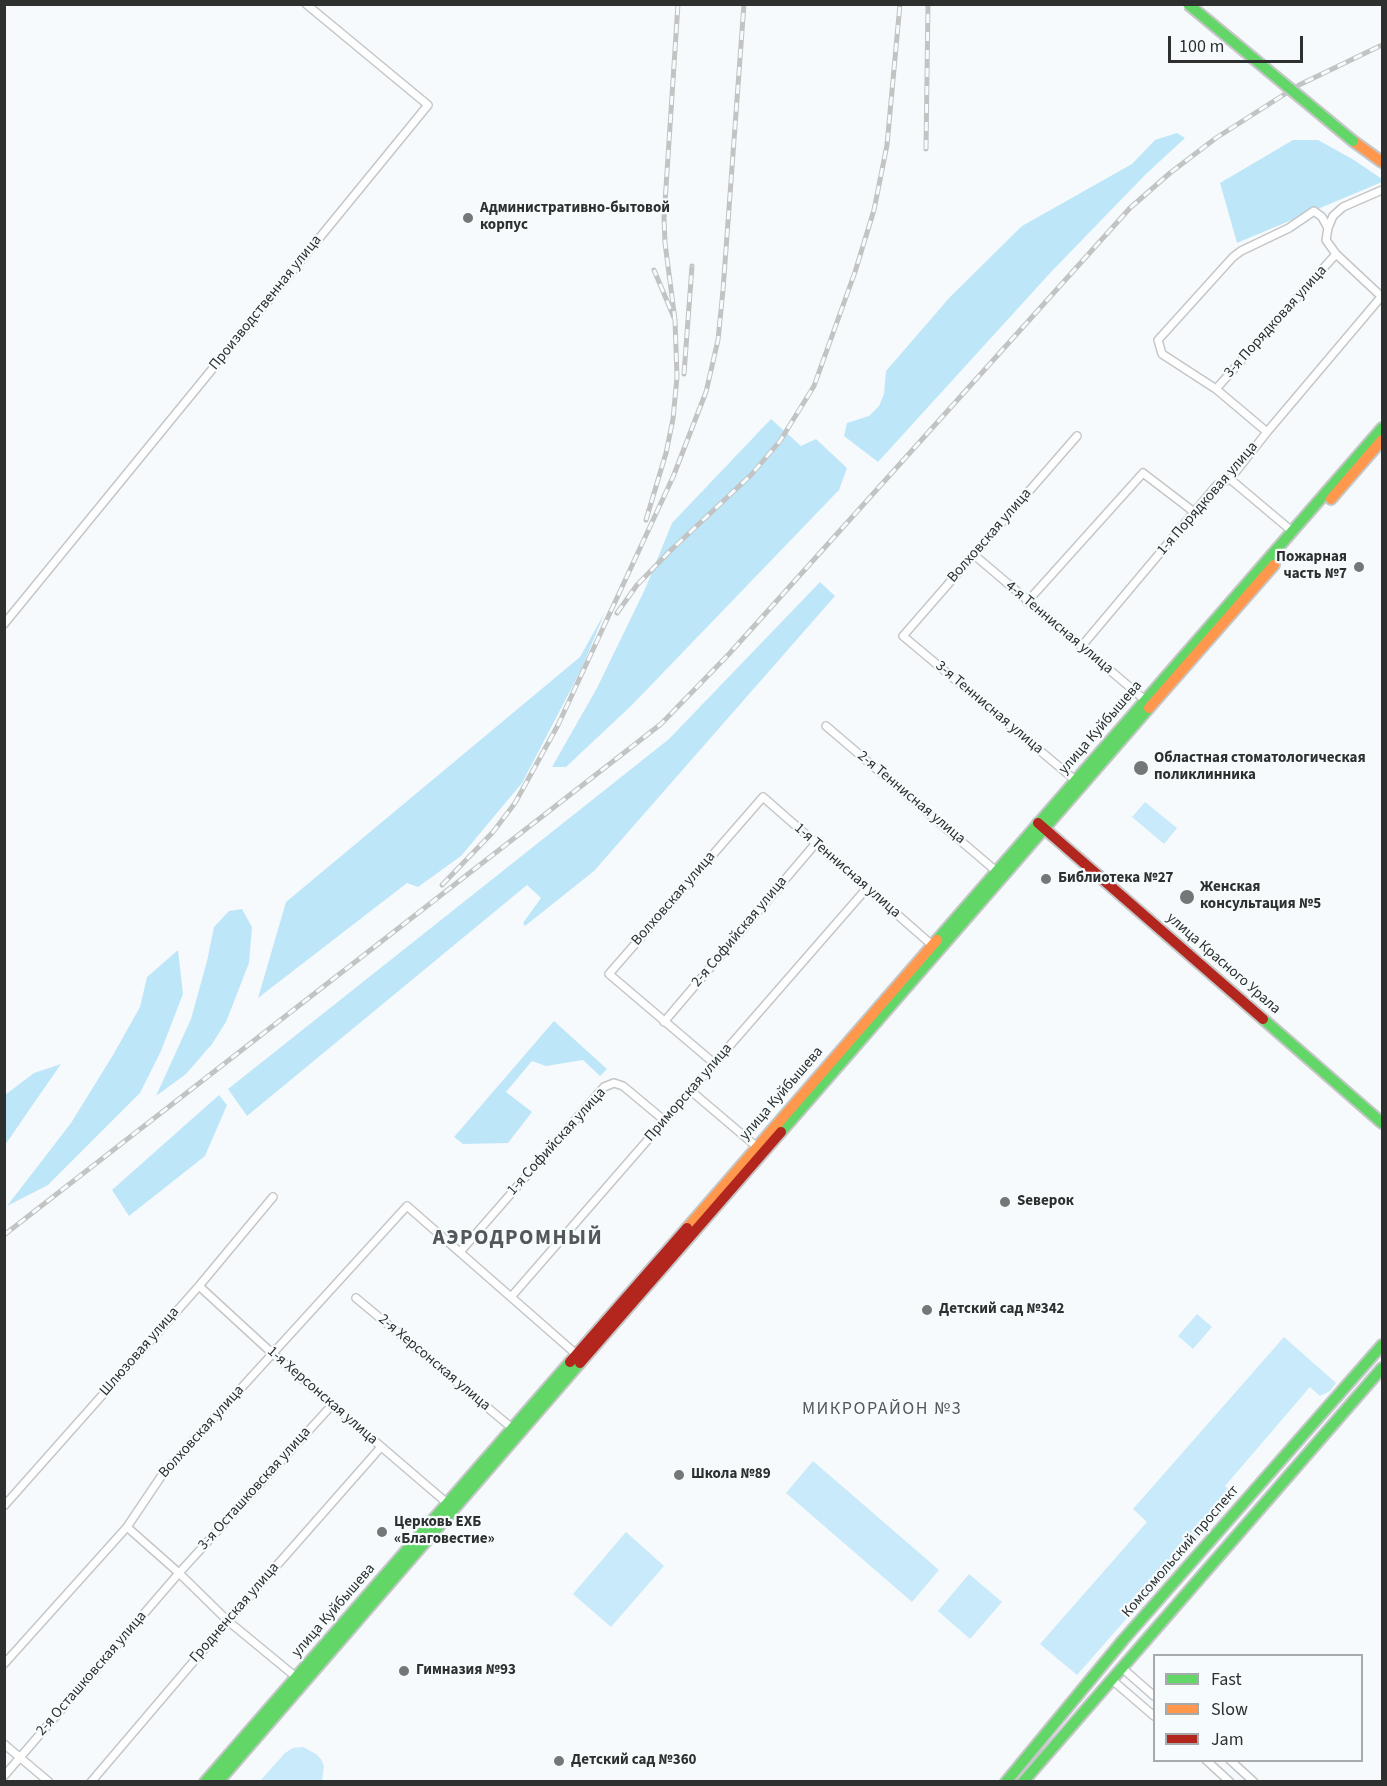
<!DOCTYPE html>
<meta charset="utf-8">
<style>
body{margin:0}
#map{position:relative;width:1387px;height:1786px;overflow:hidden;background:#f7fafc;font-family:"Source Sans 3",sans-serif}
canvas{display:block}
.frame{position:absolute;inset:0;border:6px solid #2e3030;pointer-events:none}
.legend{position:absolute;left:1153px;top:1654px;width:210px;height:108px;box-sizing:border-box;background:#f6fbfd;border:2px solid #a6aaab;margin:0;padding:8px 10px;list-style:none;font-size:18px;color:#2e3030}
.legend li{display:flex;align-items:center;gap:12px;height:30px}
.legend b{width:30px;border:2px solid #a6aaab}
.scale{position:absolute;left:1168px;top:36px;width:135px;height:27px;box-sizing:border-box;border:3px solid #2e3030;border-top:0;padding-left:8px;font-size:18px;line-height:21px;white-space:nowrap;color:#2e3030;-webkit-text-stroke:4px #f6fbfd;paint-order:stroke}
</style>
<div id="map">
<canvas width="1387" height="1786"></canvas>
<div class="frame"></div>
<ul class="legend">
<li><b style="height:8px;background:#63d668"></b>Fast</li>
<li><b style="height:8px;background:#ff974d"></b>Slow</li>
<li><b style="height:8px;background:#b3261e"></b>Jam</li>
</ul>
<div class="scale">100 m</div>
</div>
<script>
const g = document.querySelector('canvas').getContext('2d');
g.lineJoin = 'round';
function paint(path, color) {
  g.fillStyle = color;
  g.fill(path, 'evenodd');
}
function toPath(rows) {
  const path = new Path2D();
  for (const r of rows) {
    path.moveTo(r[0], r[1]);
    for (let i = 2; i < r.length; i += 2) path.lineTo(r[i], r[i + 1]);
  }
  return path;
}
function trace(path, color, width, dash) {
  g.strokeStyle = color;
  g.lineWidth = width;
  g.lineCap = dash ? 'butt' : 'round';
  g.setLineDash(dash || []);
  g.stroke(path);
}
function write(font, color, halo, rows, align = 'center') {
  g.font = font + ' "Source Sans 3",sans-serif';
  g.lineWidth = 4.5;
  g.setLineDash([]);
  g.textBaseline = 'middle';
  g.strokeStyle = halo;
  g.fillStyle = color;
  for (const [text, x, y, turn = 0] of rows) {
    g.save();
    g.translate(x, y);
    g.rotate((+turn || 0) * Math.PI / 180);
    g.textAlign = isNaN(turn) ? turn : align;
    if (halo) g.strokeText(text, 0, 0);
    g.fillText(text, 0, 0);
    g.restore();
  }
}
paint(toPath([
 [1145,802,1177,828,1164,844,1132,817],
 [1197,1314,1212,1327,1193,1349,1178,1336],
 [1284,1337,1336,1383,1330,1391,1320,1396,1310,1387,1225,1486,1235,1495,1077,1675,1040,1644,1147,1522,1133,1509],
 [813,1461,939,1570,912,1602,786,1493],
 [626,1532,664,1566,611,1627,573,1594],
 [969,1574,1002,1602,970,1639,938,1611],
 [303,1747,316,1754,321,1759,324,1766,322,1781,260,1781,285,1753,293,1748]
]), '#c8eafa');
paint(toPath([
 [1177,133,1185,138,1145,175,1051,272,878,462,844,436,847,423,869,416,879,406,884,394,886,371,950,297,1022,226,1132,164,1155,140],
 [1293,140,1318,140,1354,160,1382,179,1382,182,1237,243,1220,183],
 [771,419,801,446,816,439,847,468,839,490,632,705,566,767,552,767,597,688,646,587,672,523],
 [820,582,835,596,594,871,525,926,523,923,541,898,527,885,247,1116,228,1089,669,739],
 [605,612,581,670,522,783,461,856,418,887,407,883,258,998,286,902,580,657],
 [242,909,252,927,249,963,226,1022,212,1044,186,1074,156,1096,191,1019,207,961,214,927,229,911],
 [178,950,183,994,161,1051,140,1093,48,1185,7,1206,71,1123,113,1055,140,1007,147,977],
 [554,1021,607,1069,600,1076,583,1060,546,1066,532,1061,506,1092,532,1112,508,1143,463,1144,454,1137],
 [61,1064,14,1132,5,1145,5,1095,34,1073],
 [219,1095,227,1105,205,1156,129,1216,112,1190]
]), '#bee6f9');
const street = toPath([
 [1328,228,1333,216,1343,207,1382,190],
 [1216,389,1336,254],
 [1267,432,1216,389,1162,354,1158,340,1233,257,1241,251,1289,228,1314,211,1322,217,1328,228,1326,240,1336,254,1382,297],
 [1230,479,1293,532],
 [973,554,1145,700],
 [1027,602,1143,473,1194,512],
 [4,624,428,105,306,4],
 [1081,647,1217,485,1230,479,1267,432,1381,297],
 [826,726,996,871],
 [1075,780,903,636,1077,436],
 [664,1022,816,843],
 [715,1064,609,974,763,797,932,945],
 [691,1091,757,1147],
 [460,1252,604,1087,614,1083,623,1086,665,1121],
 [199,1286,273,1354,447,1503],
 [511,1297,867,888],
 [356,1298,512,1428],
 [4,1506,199,1286,273,1197],
 [127,1527,179,1573,228,1621,296,1677],
 [4,1664,127,1527,162,1475,407,1206,576,1354],
 [1121,1667,1154,1696],
 [1111,1679,1154,1716],
 [4,1744,49,1782],
 [1206,1760,1230,1782],
 [1230,1760,1254,1782],
 [4,1776,179,1573,332,1405],
 [91,1782,228,1621,381,1447]
]);
const fast = toPath([
 [937,940,1382,428],
 [1263,1019,1382,1123],
 [781,1132,1149,708],
 [205,1782,570,1362],
 [218,1782,580,1363],
 [1006,1782,1124,1639,1382,1345],
 [1023,1782,1382,1368]
]);
const slow = toPath([
 [1353,141,1382,162],
 [1331,499,1382,440],
 [1149,708,1274,565],
 [687,1228,937,940]
]);
const jam = toPath([
 [1038,823,1263,1019],
 [570,1362,687,1228],
 [580,1363,781,1132]
]);
trace(street, '#c4c6c7', 10);
trace(fast, '#c4c6c7', 14);
trace(slow, '#c4c6c7', 14);
trace(jam, '#c4c6c7', 14);
trace(street, '#fefeff', 7);
trace(fast, '#63d668', 10);
trace(slow, '#ff974d', 10);
trace(jam, '#b3261e', 10);
const rail = toPath([
 [926,149,928,4],
 [675,320,665,243,664,218,678,4],
 [684,374,692,266],
 [646,520,666,453,673,419,677,377,675,320,654,270],
 [617,613,637,585,669,552,751,475,780,441,814,386,855,272,874,210,887,145,900,4],
 [442,885,493,832,515,803,558,725,673,477,706,392,718,340,723,290,744,4],
 [4,1235,661,724,729,654,1130,208,1170,173,1216,138,1299,85,1382,45]
]);
trace(rail, '#c2c4c4', 5);
trace(rail, '#f6fbfd', 3, [9]);
const fastBridge = toPath([
 [1188,4,1353,141]
]);
trace(fastBridge, '#c4c6c7', 14, []);
trace(fastBridge, '#63d668', 10);
for (const [x, y, r, color] of [
 [468,218,6,"#747777"],
 [1359,567,6,"#747777"],
 [1141,768,8,"#747777"],
 [1046,879,6,"#747777"],
 [1187,897,8,"#747777"],
 [1005,1202,6,"#747777"],
 [927,1310,6,"#747777"],
 [679,1475,6,"#747777"],
 [382,1532,6,"#747777"],
 [404,1671,6,"#747777"],
 [559,1761,6,"#747777"]
]) {
  const dot = new Path2D();
  dot.arc(x, y, r, 0, 2 * Math.PI);
  g.fillStyle = color;
  g.fill(dot);
  trace(dot, '#f6fbfd', 2);
}
write('bold 15px', '#2e3030', '#f6fbfd', [
 ["Административно-бытовой",480,209],
 ["корпус",480,226],
 ["Пожарная",1347,558,"right"],
 ["часть №7",1347,575,"right"],
 ["Областная стоматологическая",1154,759],
 ["поликлинника",1154,776],
 ["Библиотека №27",1058,879],
 ["Женская",1200,888],
 ["консультация №5",1200,905],
 ["Sеверок",1017,1202],
 ["Детский сад №342",939,1310],
 ["Школа №89",691,1475],
 ["Церковь ЕХБ",394,1523],
 ["«Благовестие»",394,1540],
 ["Гимназия №93",416,1671],
 ["Детский сад №360",571,1761]
], 'left');
write('15px', '#2e3030', '#f6fbfd', [
 ["Производственная улица",266,303,-51],
 ["3-я Порядковая улица",1276,322,-48],
 ["1-я Порядковая улица",1208,499,-49],
 ["Волховская улица",990,536,-49],
 ["4-я Теннисная улица",1059,628,40],
 ["3-я Теннисная улица",989,708,40],
 ["улица Куйбышева",1101,728,-49],
 ["2-я Теннисная улица",911,798,40],
 ["1-я Теннисная улица",847,871,41],
 ["Волховская улица",674,899,-49],
 ["2-я Софийская улица",740,932,-50],
 ["улица Красного Урала",1223,964,41],
 ["Приморская улица",689,1093,-49],
 ["улица Куйбышева",782,1094,-49],
 ["1-я Софийская улица",557,1142,-48],
 ["Шлюзовая улица",140,1352,-49],
 ["2-я Херсонская улица",434,1363,40],
 ["1-я Херсонская улица",322,1396,41],
 ["Волховская улица",202,1432,-48],
 ["3-я Осташковская улица",255,1489,-48],
 ["Комсомольский проспект",1181,1552,-49],
 ["улица Куйбышева",334,1611,-49],
 ["Гродненская улица",235,1613,-49],
 ["2-я Осташковская улица",92,1674,-49]
]);
g.letterSpacing = '1.5px';
write('18px', '#545759', '#f6fbfd', [
 ["МИКРОРАЙОН №3",882,1410]
]);
g.letterSpacing = '0px';
g.letterSpacing = '1.5px';
write('bold 21px', '#545759', '#f6fbfd', [
 ["АЭРОДРОМНЫЙ",518,1239]
]);
g.letterSpacing = '0px';
</script>
